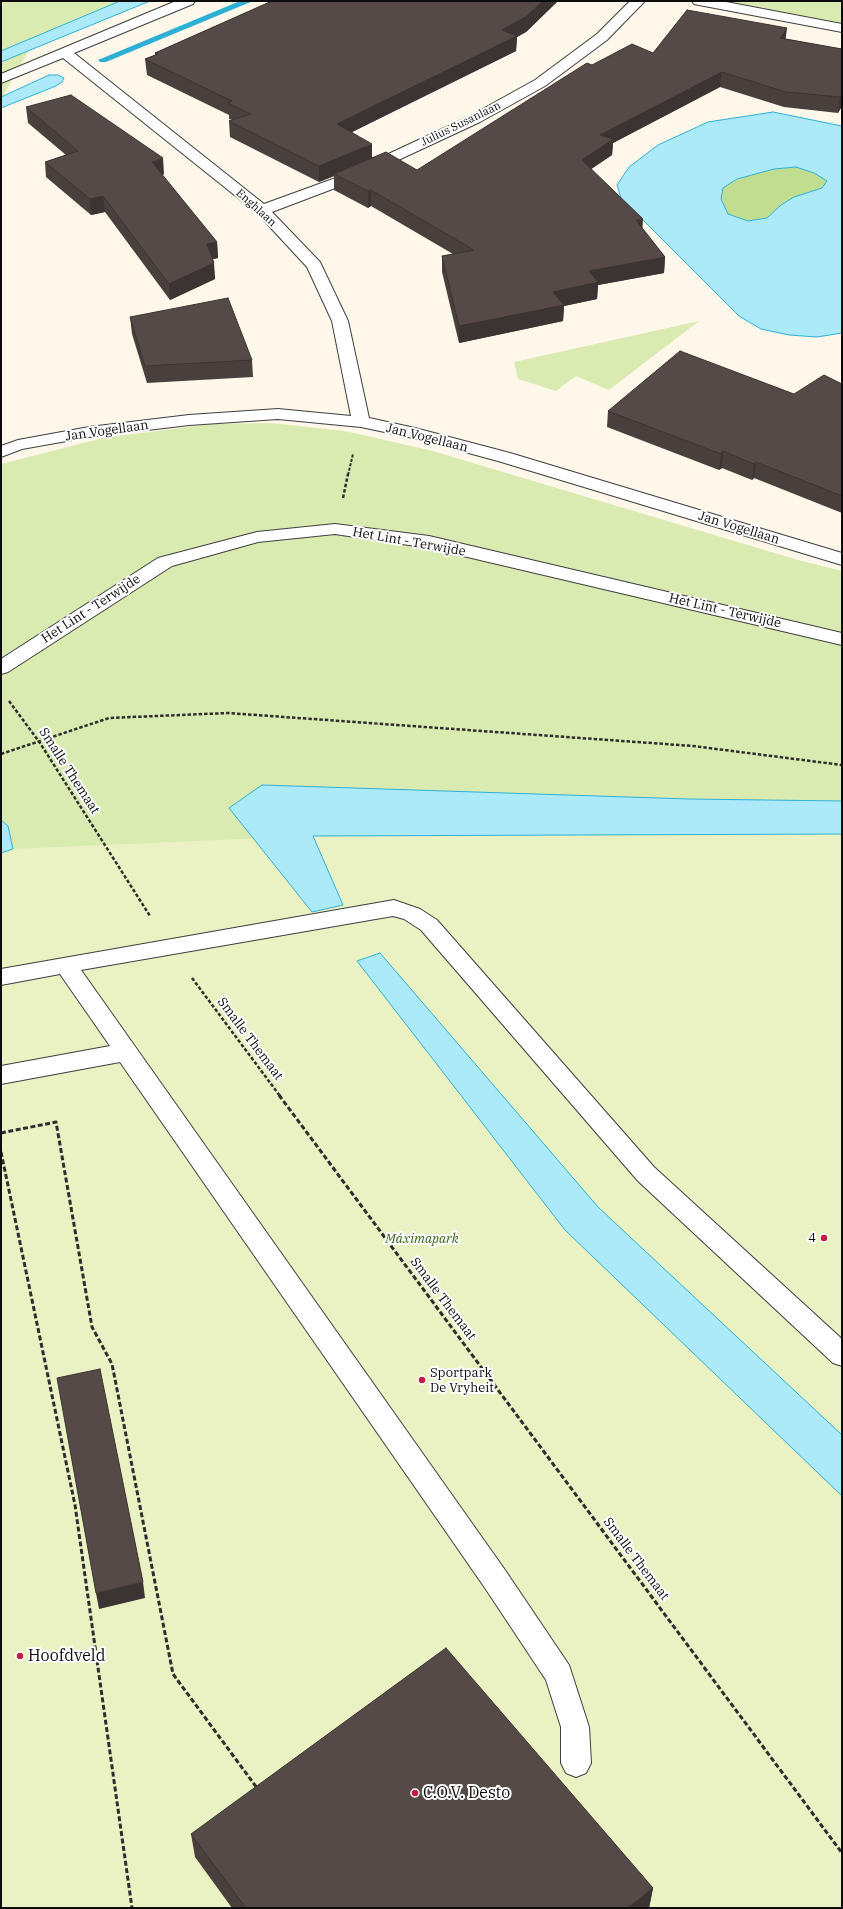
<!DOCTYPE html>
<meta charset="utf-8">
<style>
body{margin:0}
#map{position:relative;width:843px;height:1909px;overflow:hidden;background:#fff7ea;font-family:"IBM Plex Serif",serif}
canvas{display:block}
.frame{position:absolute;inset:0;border:2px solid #0c0c0c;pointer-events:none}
</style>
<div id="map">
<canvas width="843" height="1909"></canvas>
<div class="frame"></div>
</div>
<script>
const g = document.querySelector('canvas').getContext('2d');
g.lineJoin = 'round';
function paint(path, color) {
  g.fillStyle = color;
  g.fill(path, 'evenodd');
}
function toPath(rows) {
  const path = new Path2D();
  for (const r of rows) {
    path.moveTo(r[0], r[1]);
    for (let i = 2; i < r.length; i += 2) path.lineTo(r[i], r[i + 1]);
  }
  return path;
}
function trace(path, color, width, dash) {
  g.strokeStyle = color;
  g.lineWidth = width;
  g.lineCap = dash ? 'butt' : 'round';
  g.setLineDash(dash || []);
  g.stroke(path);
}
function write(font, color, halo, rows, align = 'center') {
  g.font = font + ' "IBM Plex Serif",serif';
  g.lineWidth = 4;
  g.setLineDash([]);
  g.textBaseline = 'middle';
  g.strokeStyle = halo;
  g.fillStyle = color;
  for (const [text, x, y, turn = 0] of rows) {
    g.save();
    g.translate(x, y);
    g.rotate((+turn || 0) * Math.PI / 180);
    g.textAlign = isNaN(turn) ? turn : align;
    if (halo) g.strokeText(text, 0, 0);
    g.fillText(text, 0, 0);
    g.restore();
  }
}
paint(toPath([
 [1,1,120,1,1,51],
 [719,1,842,1,842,23],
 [29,50,3,96,1,97,1,62],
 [699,321,609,390,576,376,556,391,518,379,514,362],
 [271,423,345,431,433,451,798,560,842,571,842,1908,1,1908,1,464,103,438,210,424]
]), '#daebb2');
paint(toPath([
 [797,167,815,173,827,181,822,188,794,197,781,205,767,218,748,221,728,214,721,199,723,188,737,179,774,169]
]), '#c0dd90');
paint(toPath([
 [842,834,842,1908,1,1908,1,853,13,849,313,836]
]), '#eaf2c4');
const water = toPath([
 [120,1,150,1,1,62,1,51,120,1],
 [49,75,58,75,64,78,62,82,56,86,1,108,1,97,49,75],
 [773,112,842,126,842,333,817,337,789,335,761,329,739,316,621,198,617,185,629,167,658,145,708,122,773,112],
 [796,167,814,173,827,181,822,188,794,197,781,205,767,218,748,221,728,214,721,199,723,188,737,179,774,169,796,167],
 [262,785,689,799,842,801,842,834,313,836,343,905,312,912,229,808,262,785],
 [1,820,8,826,13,849,1,853,1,820],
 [380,953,598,1207,842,1435,842,1496,565,1230,357,961,380,953]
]);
paint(water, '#aceafa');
trace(water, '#2eb0d5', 1);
paint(toPath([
 [240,1,253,1,106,62,100,62,98,60,240,1]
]), '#2eb0d5');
const minor = toPath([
 [176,1,195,1,193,4,74,53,264,204,341,176,470,116,535,80,597,34,630,1,645,1,607,40,545,86,480,122,351,182,272,212,320,262,348,321,369,418,415,428,510,453,842,553,842,565,498,461,413,438,361,427,278,419,189,425,89,437,22,449,1,457,1,446,18,440,89,427,189,415,278,409,351,416,332,321,307,267,257,213,63,58,1,83,1,74,176,1],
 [692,1,721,1,842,24,842,32,699,5,694,4,692,1],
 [335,524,429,536,842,633,842,645,429,548,335,534,258,542,172,566,8,672,1,674,1,659,158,558,257,532,335,524],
 [394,900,420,909,437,920,654,1167,842,1339,842,1366,833,1363,638,1181,421,930,404,919,393,916,81,970,505,1570,569,1665,589,1727,591,1763,586,1773,576,1777,566,1773,561,1763,561,1727,546,1680,485,1588,120,1062,1,1084,1,1066,110,1046,60,974,1,985,1,969,394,900]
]);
trace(minor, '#3f3f3f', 2);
trace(toPath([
 [348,475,353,454]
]), '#2e2e2e', 2, [3, 1.5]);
trace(toPath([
 [343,498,348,474],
 [9,701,40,743,150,916],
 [1,754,109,718,228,713,693,746,842,765],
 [192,978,280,1096]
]), '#2e2e2e', 2.5, [3.5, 2]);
trace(toPath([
 [279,1095,842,1853],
 [1,1133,56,1122,92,1327,112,1364,173,1674,257,1788],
 [1,1152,75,1505,132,1908]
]), '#2e2e2e', 3, [5, 2.5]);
paint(minor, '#fff');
paint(toPath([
 [272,1,558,1,526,32,517,37,516,51,352,132,372,157,417,170,592,65,653,53,786,39,842,49,842,106,838,113,784,107,720,87,613,143,612,155,591,169,642,228,665,257,664,273,598,285,597,299,564,306,563,321,459,343,442,272,442,256,453,254,371,206,368,208,334,190,334,176,319,182,230,137,229,121,232,120,229,119,229,115,147,75,145,59,155,55,155,53],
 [26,107,164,174,162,175,217,242,218,258,213,259,215,279,170,300,105,212,91,215,46,177,45,162,66,155,28,123],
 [130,317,252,360,253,377,147,383,132,334],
 [842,384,842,513,754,478,752,480,722,468,719,470,607,427,608,411,794,394],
 [191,1834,653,1888,649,1908,232,1908,195,1857]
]), '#49403d');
paint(toPath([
 [543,1,558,1,526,32,517,37,516,51,338,139,337,124,502,30],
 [787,28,785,44,780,38],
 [722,72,720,87,613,143,612,155,581,176,582,160,600,135],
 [842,94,842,106,838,113,840,97],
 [372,144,372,160,334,174,334,176,319,182,319,166],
 [163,158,164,174,153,178,152,162],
 [371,190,371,206,368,208,368,191],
 [103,196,105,212,91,215,90,199],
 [643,219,642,235,636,220],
 [217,242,218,258,208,260,207,244],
 [665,257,664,273,598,285,597,299,564,306,563,321,459,343,459,326,553,292,589,271],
 [214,263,215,279,170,300,169,284],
 [723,451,722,468,719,470,721,454],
 [756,462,754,478,752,480,754,464],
 [143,1582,145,1598,99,1609,96,1593],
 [653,1888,649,1908,628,1908]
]), '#3c3432');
const building = toPath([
 [272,1,543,1,527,16,502,30,517,36,337,124,372,144,319,166,229,121,251,114,228,103,232,101,145,59,158,54,155,53,272,1],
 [687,10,787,28,780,38,842,49,842,94,840,97,786,92,722,72,600,135,613,139,582,160,643,219,636,220,665,257,589,271,598,282,553,292,564,305,459,326,442,256,474,250,371,190,368,191,334,174,386,152,417,170,587,63,592,65,632,44,653,53,687,10],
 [71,95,163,158,152,162,217,242,207,244,214,263,169,284,103,196,90,199,45,162,78,151,26,107,71,95],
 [228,298,252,360,145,366,130,317,228,298],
 [680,351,794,394,824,375,842,384,842,496,756,462,754,464,723,451,721,454,608,411,680,351],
 [100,1369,143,1582,96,1593,57,1378,100,1369],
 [446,1648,653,1888,628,1908,246,1908,191,1834,446,1648]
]);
paint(building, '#554a47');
trace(building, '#3c3432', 1);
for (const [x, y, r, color] of [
 [824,1238,4,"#c31c41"],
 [422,1380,4,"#c31c41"],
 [20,1656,4,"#c31c41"],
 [415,1793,4,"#c31c41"]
]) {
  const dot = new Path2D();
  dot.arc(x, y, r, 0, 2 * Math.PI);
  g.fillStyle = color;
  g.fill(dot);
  trace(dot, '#fff', 1.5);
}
write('11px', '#0c0c0c', '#fff', [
 ["Julius Susanlaan",461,124,-26],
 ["Enghlaan",256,208,42]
]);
write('13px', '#0c0c0c', '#fff', [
 ["Jan Vogellaan",107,431,-8],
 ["Jan Vogellaan",427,438,14],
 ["Jan Vogellaan",739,528,17],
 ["Het Lint - Terwijde",409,542,10],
 ["Het Lint - Terwijde",91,609,-33],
 ["Het Lint - Terwijde",725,611,13],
 ["Smalle Themaat",69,771,57],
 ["Smalle Themaat",250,1039,53],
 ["Smalle Themaat",443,1299,53],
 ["Smalle Themaat",636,1559,53]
]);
write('13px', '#0c0c0c', '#fff', [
 ["4",816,1238],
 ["Sportpark",430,1373,"left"],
 ["De Vryheit",430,1388,"left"]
], 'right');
write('italic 13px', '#376619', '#fff', [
 ["Máximapark",422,1239]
]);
write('16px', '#0c0c0c', '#fff', [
 ["Hoofdveld",28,1656],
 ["C.O.V. Desto",423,1793]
], 'left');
</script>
